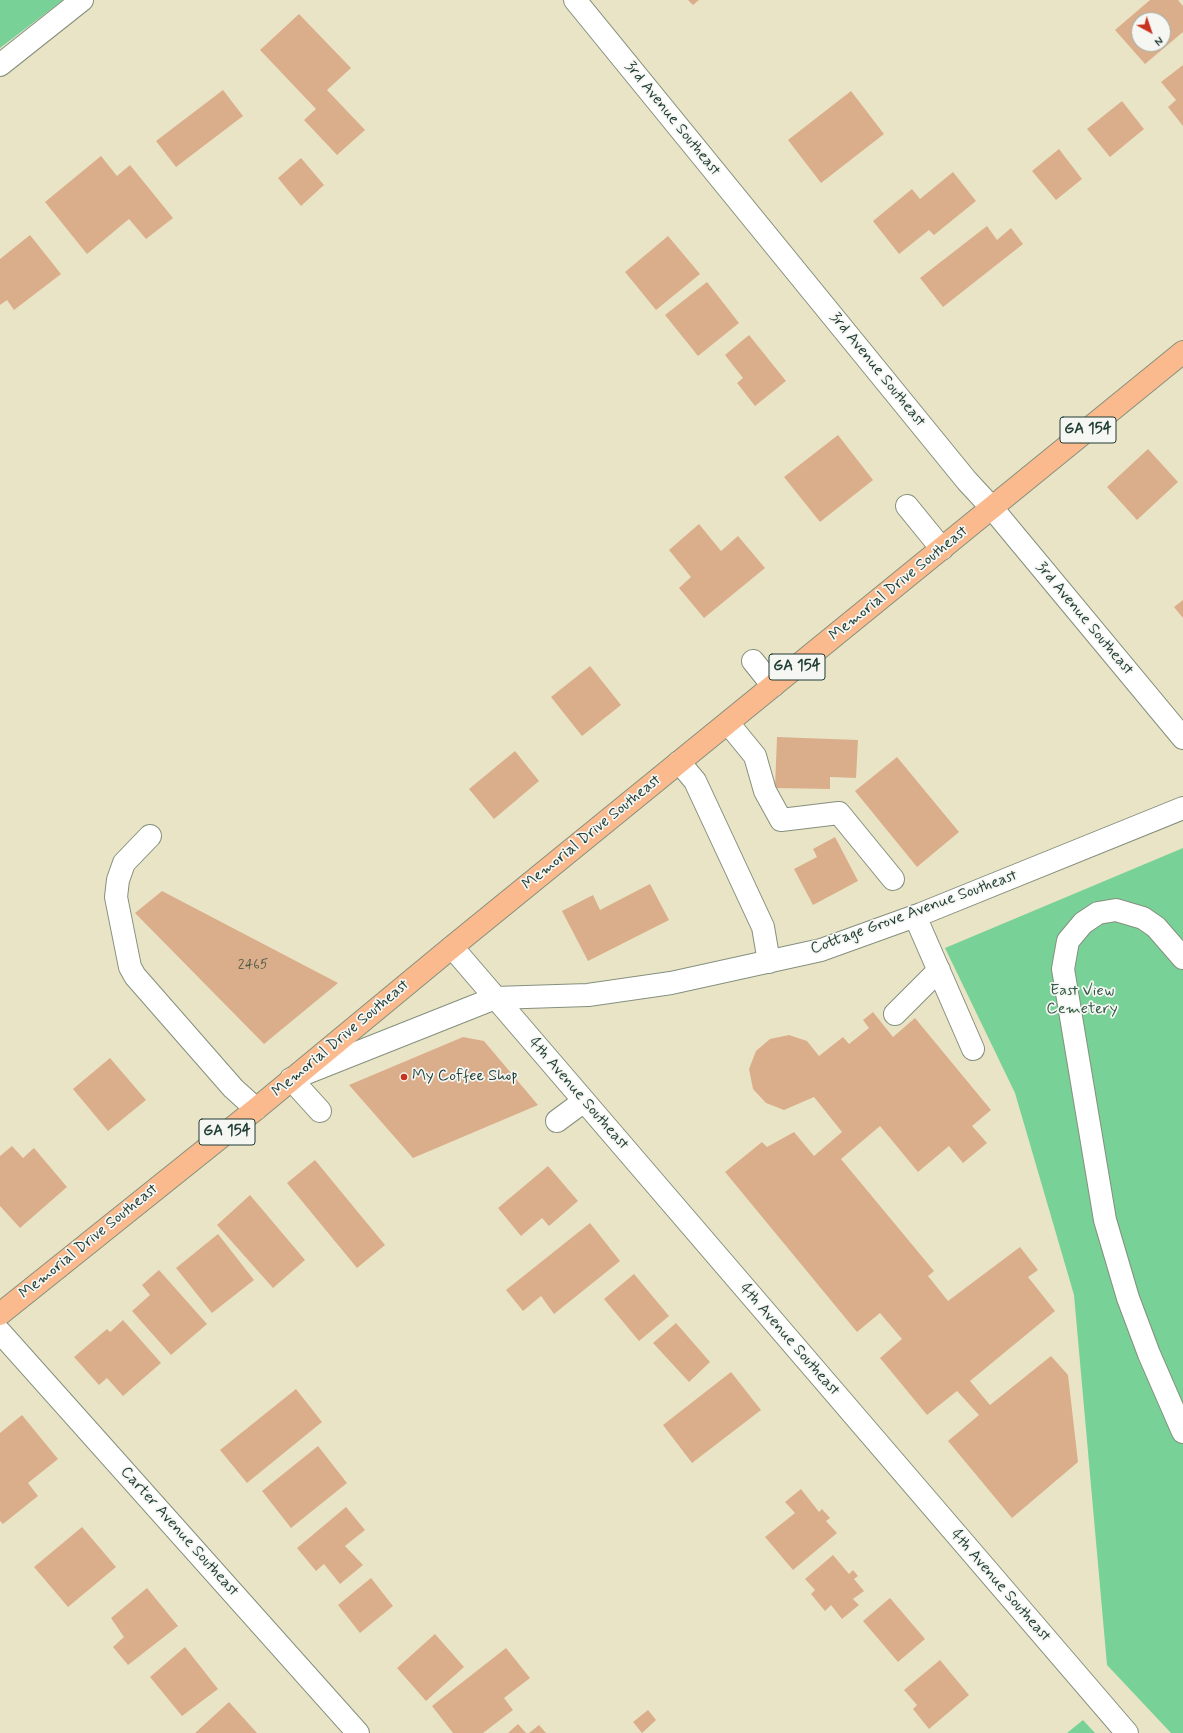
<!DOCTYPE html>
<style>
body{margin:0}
#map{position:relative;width:1183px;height:1733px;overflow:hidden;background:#eae4c6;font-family:Mynerve,sans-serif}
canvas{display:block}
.north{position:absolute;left:1131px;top:12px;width:40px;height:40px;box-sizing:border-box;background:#f6f6f2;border:1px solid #a0aca6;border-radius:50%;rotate:140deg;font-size:11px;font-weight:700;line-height:16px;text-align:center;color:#1f3d34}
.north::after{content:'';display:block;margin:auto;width:14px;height:18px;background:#c8321e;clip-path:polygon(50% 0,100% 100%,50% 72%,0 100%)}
</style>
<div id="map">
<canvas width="1183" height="1733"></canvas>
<div class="north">N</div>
</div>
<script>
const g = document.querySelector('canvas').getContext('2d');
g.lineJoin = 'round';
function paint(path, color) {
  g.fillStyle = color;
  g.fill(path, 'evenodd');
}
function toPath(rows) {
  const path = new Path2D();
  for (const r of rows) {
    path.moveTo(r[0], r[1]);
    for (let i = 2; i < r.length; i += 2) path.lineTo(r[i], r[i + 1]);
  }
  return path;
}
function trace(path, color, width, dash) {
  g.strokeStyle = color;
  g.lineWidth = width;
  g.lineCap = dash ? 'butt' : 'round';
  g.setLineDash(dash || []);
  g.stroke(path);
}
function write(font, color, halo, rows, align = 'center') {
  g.font = font + ' Mynerve,sans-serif';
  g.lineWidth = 3.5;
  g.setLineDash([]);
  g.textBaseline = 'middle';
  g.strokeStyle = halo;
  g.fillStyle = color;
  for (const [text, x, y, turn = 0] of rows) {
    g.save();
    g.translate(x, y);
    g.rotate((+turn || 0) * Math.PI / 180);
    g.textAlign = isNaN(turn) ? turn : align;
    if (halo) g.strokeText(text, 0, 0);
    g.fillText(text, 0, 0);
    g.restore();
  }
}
paint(toPath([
 [0,0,63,0,0,48],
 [1183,848,1183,1733,1171,1733,1107,1665,1074,1295,1015,1093,945,948],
 [1083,1720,1095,1733,1067,1733]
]), '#78d298');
paint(toPath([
 [688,0,699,0,693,5],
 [1150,0,1178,0,1183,6,1183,32,1145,64,1115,30],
 [1139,20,1163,20,1163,44,1139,44],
 [299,14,351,68,327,90,365,130,337,155,304,120,316,109,260,50],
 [1183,65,1183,126,1168,107,1176,100,1161,82],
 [223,90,243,116,176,167,156,141],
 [851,91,884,134,821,183,788,140],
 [1122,101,1144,129,1110,157,1087,129],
 [1059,149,1082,179,1056,200,1032,171],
 [101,156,117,176,130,165,173,218,146,239,129,219,87,254,45,202],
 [301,158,324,185,301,206,278,178],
 [953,172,976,201,934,235,929,230,899,254,873,221,912,189,920,199],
 [987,226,997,240,1011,228,1023,244,943,307,920,278],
 [30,235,61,274,14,310,7,300,0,305,0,259],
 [668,236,700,274,656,310,625,272],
 [707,282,739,323,698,356,665,315],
 [749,335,786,381,755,406,737,383,743,378,725,355],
 [838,435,873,480,820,522,784,477],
 [1148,449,1178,482,1137,520,1107,487],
 [699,524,721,551,738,536,765,568,704,618,679,588,691,577,669,550],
 [1183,600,1183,618,1174,607],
 [590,666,621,705,582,736,551,697],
 [777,737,858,740,856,778,830,777,830,789,775,788],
 [515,751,539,781,494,819,469,789],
 [897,757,959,832,917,867,855,791],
 [835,837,858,881,813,905,794,869,817,857,813,849],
 [650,884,669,920,588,961,562,911,593,895,600,910],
 [162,891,338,983,264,1044,135,913],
 [873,1012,893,1037,915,1018,991,1110,972,1126,987,1143,963,1163,949,1146,918,1172,880,1126,841,1159,934,1271,928,1276,948,1301,1020,1247,1038,1270,1028,1277,1055,1311,970,1381,990,1405,1051,1356,1068,1375,1078,1462,1012,1518,948,1441,979,1415,957,1391,927,1415,880,1358,902,1339,880,1313,857,1332,725,1172,762,1142,767,1147,794,1132,814,1156,842,1132,814,1097,784,1110,766,1103,753,1089,749,1069,756,1051,770,1039,789,1035,807,1041,819,1056,843,1037,849,1044,869,1028,863,1020],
 [463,1037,484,1041,538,1105,413,1158,349,1085],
 [110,1058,146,1100,108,1131,73,1089],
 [12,1146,23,1158,34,1148,67,1187,20,1228,0,1206,0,1156],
 [315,1160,385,1245,357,1268,287,1183],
 [548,1166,578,1201,549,1226,542,1218,521,1236,498,1208],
 [250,1195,305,1260,273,1288,217,1225],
 [590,1223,620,1261,554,1314,541,1296,523,1311,506,1290],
 [218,1234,254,1280,212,1313,176,1268],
 [159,1270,207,1324,171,1355,132,1311,150,1295,142,1285],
 [634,1274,669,1316,639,1341,604,1299],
 [123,1320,161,1363,123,1396,107,1378,99,1385,74,1357,107,1329,110,1332],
 [676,1323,710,1362,689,1382,653,1343],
 [731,1372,761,1410,692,1463,663,1425],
 [296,1389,322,1422,247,1483,220,1450],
 [22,1415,58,1459,28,1483,38,1496,3,1524,0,1521,0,1433],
 [318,1446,347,1483,291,1528,262,1491],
 [801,1489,819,1512,822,1509,830,1518,826,1521,837,1533,793,1570,765,1537,795,1513,785,1502],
 [346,1507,365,1530,345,1546,363,1565,340,1584,324,1564,316,1571,297,1548],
 [82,1527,116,1567,68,1607,34,1567],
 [833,1555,849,1574,853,1570,858,1576,854,1579,864,1591,853,1599,859,1605,842,1619,831,1605,825,1611,811,1594,815,1590,805,1579],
 [371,1578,393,1606,360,1633,338,1605],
 [147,1588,178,1626,128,1665,113,1647,124,1637,111,1618],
 [890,1598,925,1639,898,1662,863,1621],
 [435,1634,464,1667,426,1701,397,1668],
 [185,1647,218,1689,182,1716,150,1677],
 [506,1648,530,1678,504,1698,513,1710,483,1733,453,1733,432,1706],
 [940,1660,969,1695,929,1729,913,1709,917,1705,904,1690],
 [229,1702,257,1733,195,1733],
 [648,1710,656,1720,642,1733,633,1722],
 [518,1724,526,1733,508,1733],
 [539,1725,546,1733,529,1733]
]), '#daae8b');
const minor = toPath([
 [575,0,967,481,992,508,1183,738],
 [0,65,82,0],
 [907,506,942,549],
 [753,661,773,686],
 [728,723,755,756,765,791,781,820,839,813,893,879],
 [679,762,695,781,763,927,769,962],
 [150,836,124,863,118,880,116,897,130,967,135,976,233,1088,256,1109],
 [915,916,973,1049],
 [452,947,1127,1733],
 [1183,958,1156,927,1143,918,1116,910,1098,913,1083,923,1068,941,1063,969,1105,1220,1128,1298,1149,1354,1183,1432],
 [895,1014,939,970],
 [320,1111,291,1079,495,998,588,995,671,983,821,950,921,914,1183,808],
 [557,1121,584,1101],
 [0,1332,358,1733]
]);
const major = toPath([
 [0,1314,256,1109,452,947,1183,352]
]);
trace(minor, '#84907d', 24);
trace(major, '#84907d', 24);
trace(minor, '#fff', 22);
trace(major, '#fbba8d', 22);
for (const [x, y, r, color] of [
 [404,1077,4,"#c8321e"]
]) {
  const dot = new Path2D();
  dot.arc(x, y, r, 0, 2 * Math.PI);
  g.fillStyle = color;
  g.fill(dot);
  trace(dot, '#f6f6f2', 1.5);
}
write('14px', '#4e594a', null, [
 ["2465",253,965]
]);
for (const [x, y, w] of [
 [1088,430,56],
 [797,667,56],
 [227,1132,56]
]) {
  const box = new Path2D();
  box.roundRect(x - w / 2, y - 13, w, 26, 3);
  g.fillStyle = '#f6f6f2';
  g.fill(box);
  trace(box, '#1f3d34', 1);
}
write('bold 15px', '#1f3d34', null, [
 ["GA 154",1088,430],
 ["GA 154",797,667],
 ["GA 154",227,1132]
]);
write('16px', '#1f3d34', '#f6f6f2', [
 ["3rd Avenue Southeast",672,119,51],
 ["3rd Avenue Southeast",877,370,51],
 ["Memorial Drive Southeast",899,584,-39],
 ["3rd Avenue Southeast",1084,619,50],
 ["Memorial Drive Southeast",592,833,-39],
 ["Cottage Grove Avenue Southeast",914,913,-20],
 ["Memorial Drive Southeast",341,1039,-40],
 ["4th Avenue Southeast",578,1094,49],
 ["Memorial Drive Southeast",89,1242,-39],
 ["4th Avenue Southeast",789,1340,49],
 ["Carter Avenue Southeast",179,1532,48],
 ["4th Avenue Southeast",1000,1586,49]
]);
write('16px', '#315b48', '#f6f6f2', [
 ["East View",1082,992],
 ["Cemetery",1082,1010]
]);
write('16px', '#1f3d34', '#f6f6f2', [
 ["My Coffee Shop",412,1077]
], 'left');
</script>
